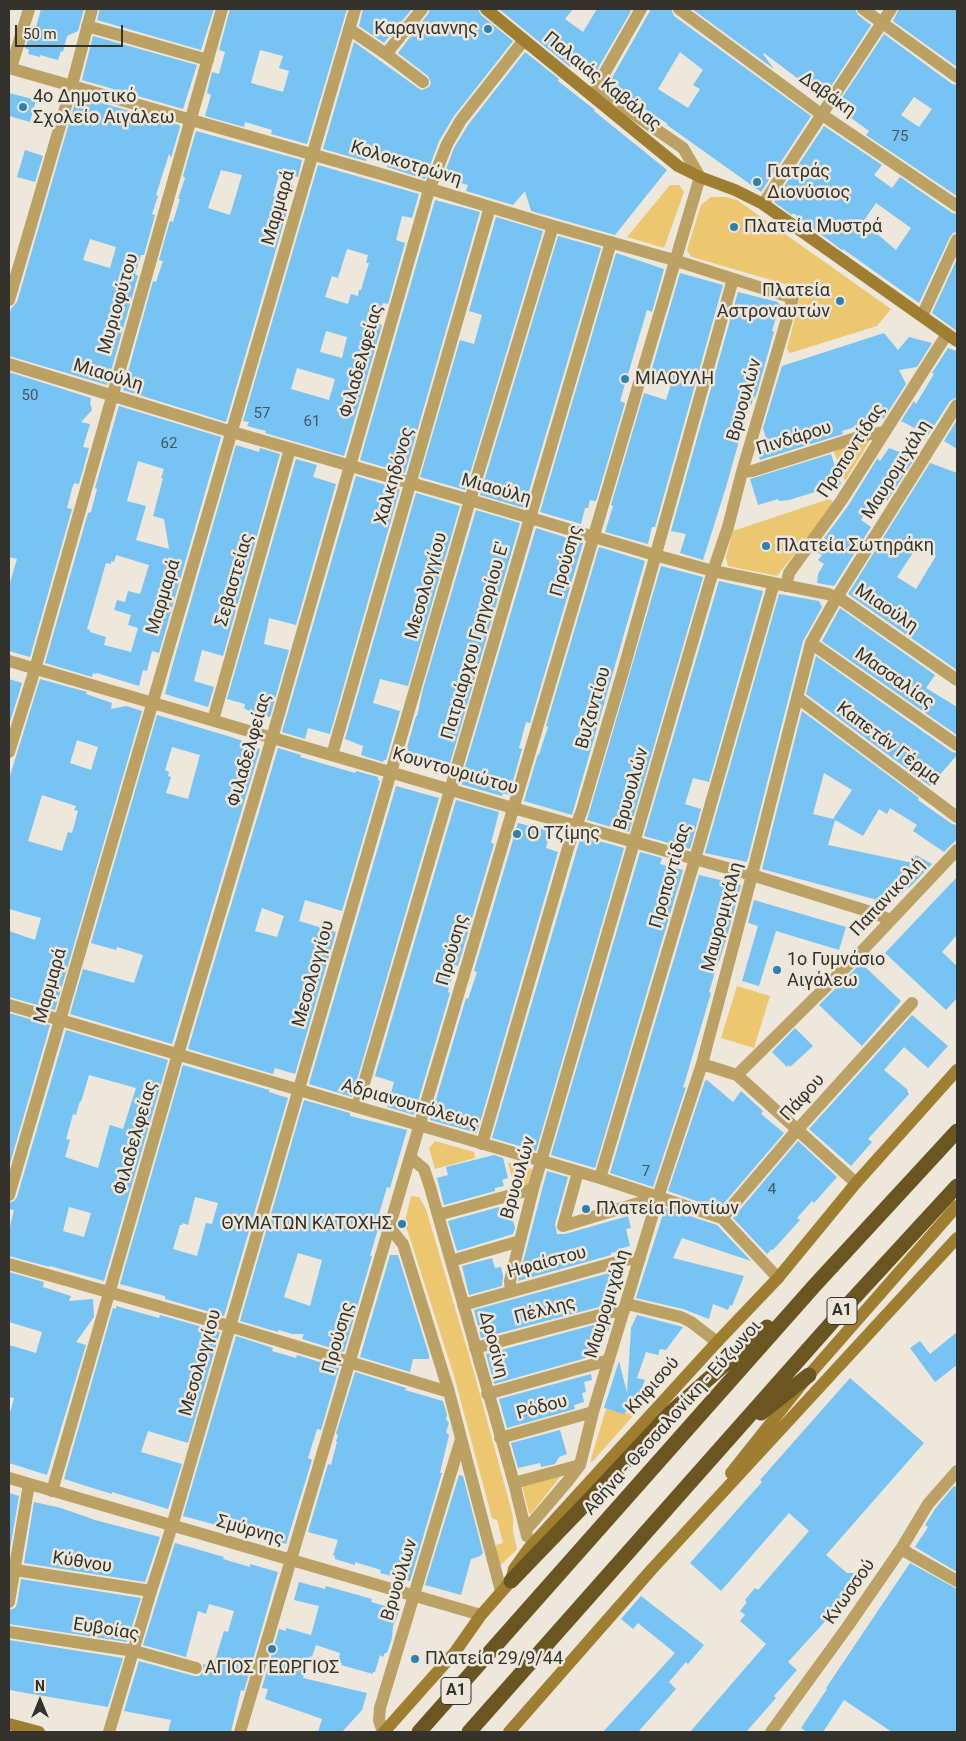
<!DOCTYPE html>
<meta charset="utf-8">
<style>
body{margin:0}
#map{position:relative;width:966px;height:1741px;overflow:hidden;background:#ede7dc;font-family:Roboto,sans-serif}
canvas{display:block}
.frame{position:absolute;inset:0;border:10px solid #34322d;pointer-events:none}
.north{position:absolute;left:15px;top:1676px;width:50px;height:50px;-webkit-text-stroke:4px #ede7dc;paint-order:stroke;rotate:0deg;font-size:14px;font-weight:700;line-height:20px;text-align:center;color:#34322d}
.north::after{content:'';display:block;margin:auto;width:18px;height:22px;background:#34322d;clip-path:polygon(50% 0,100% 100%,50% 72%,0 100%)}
.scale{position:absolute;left:15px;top:25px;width:108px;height:22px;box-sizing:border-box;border:2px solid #34322d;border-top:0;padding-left:6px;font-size:15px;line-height:18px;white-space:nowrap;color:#34322d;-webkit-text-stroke:4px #ede7dc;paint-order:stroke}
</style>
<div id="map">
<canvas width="966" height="1741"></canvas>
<div class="frame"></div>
<div class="north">N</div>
<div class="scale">50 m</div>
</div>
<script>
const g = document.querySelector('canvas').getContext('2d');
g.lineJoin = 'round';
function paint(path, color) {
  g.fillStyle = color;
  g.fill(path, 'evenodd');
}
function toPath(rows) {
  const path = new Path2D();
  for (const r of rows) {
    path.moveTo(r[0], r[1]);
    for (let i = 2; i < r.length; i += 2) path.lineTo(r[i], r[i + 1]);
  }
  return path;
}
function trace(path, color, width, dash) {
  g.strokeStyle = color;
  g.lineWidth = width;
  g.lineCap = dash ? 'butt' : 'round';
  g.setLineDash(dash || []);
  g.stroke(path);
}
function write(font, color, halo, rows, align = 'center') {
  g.font = font + ' Roboto,sans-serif';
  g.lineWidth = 5;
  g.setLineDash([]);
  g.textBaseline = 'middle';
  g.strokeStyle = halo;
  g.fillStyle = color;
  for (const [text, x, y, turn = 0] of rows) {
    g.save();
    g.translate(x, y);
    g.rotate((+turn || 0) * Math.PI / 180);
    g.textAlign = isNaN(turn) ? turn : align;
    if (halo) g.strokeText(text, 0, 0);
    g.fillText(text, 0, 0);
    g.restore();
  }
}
paint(toPath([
 [670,185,679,185,684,192,664,248,627,237],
 [711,197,726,197,737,200,891,309,877,326,790,353,787,349,801,294,795,287,692,257,689,254,687,250,701,205],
 [872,437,845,481,833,449],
 [829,499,835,503,777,576,728,566,726,557,733,531],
 [737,986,770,996,754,1048,721,1038],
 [435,1141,474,1152,475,1158,435,1169,429,1148],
 [508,1163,532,1169,529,1184,515,1188],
 [411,1196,419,1197,426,1209,475,1376,513,1516,513,1531,517,1549,499,1567,493,1546,503,1543,497,1520,492,1518,454,1376,407,1229,403,1229],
 [606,1409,630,1414,632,1417,593,1461,590,1462],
 [563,1473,531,1514,529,1513,522,1486]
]), '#edc770');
paint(toPath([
 [41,9,84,9,78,31,67,36,63,52,61,51,58,60,40,55,40,57,28,54,29,50,25,48,30,33,34,34],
 [100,9,214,9,201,50,97,20],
 [230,9,347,9,307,144,271,134,272,130,245,122,244,127,205,116,211,95,207,93,212,72,219,74,225,52,219,50],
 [260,50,283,56,279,68,289,71,283,92,251,83],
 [363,9,412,9,384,43,359,26],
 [430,9,478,9,481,15,513,41,454,116,439,141,425,179,387,167,390,158,370,150,366,161,323,149,354,42,418,88,422,90,429,87,431,83,428,76,398,53,428,14],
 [499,9,573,9,565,19,583,32,597,9,627,9,631,11,594,75,575,61,570,67],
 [651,9,671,9,674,16,811,116,761,192,667,125,668,124,608,85],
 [680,52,703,70,693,85,700,89,688,108,658,89],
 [692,9,855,9,858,15,871,25,826,94,820,89,817,93,764,53,763,54,774,69],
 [899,9,957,9,957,67,893,21],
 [884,34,952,84,957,85,957,196,866,135,869,131,836,107],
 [914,97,932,109,919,127,901,115],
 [93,36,197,65,183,109,82,80],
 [525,52,559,79,558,81,595,110,594,111,667,170,615,235,531,211,525,191,513,205,466,191,468,185,449,180,451,173,445,172,454,148,468,125],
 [9,93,36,100,30,122,9,116],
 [77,96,179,125,180,127,171,158,169,154,156,195,158,196,152,214,155,215,144,255,141,255,135,274,138,276,107,385,9,356,9,316,11,309,17,302],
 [90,239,116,247,110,268,83,260],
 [824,126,882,165,874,175,892,188,900,177,952,213,957,214,957,232,953,233,950,237,919,303,843,249,842,250,811,227,812,226,793,213,792,215,774,202],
 [876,203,911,228,896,250,863,222],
 [196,131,302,160,298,177,280,172,273,196,276,197,274,204,288,208,226,422,123,390,153,281,156,282,163,261,159,260,170,221,173,222,180,199,178,199,185,178,183,176],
 [221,170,242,175,230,215,208,208],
 [25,150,43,156,35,182,17,177],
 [318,165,419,194,412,218,402,216,396,240,405,243,388,304,383,303,377,324,382,325,344,456,265,433,266,431,247,426,249,422,243,421],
 [347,249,368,255,366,263,369,263,361,290,359,290,358,296,351,294,348,304,325,297,332,276,338,278],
 [326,331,347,337,342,358,320,352],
 [297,368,335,379,329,400,291,389],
 [435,200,480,212,405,473,360,460],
 [496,217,543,231,465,490,420,477,460,340,474,344,482,315,469,311],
 [558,236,601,248,524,508,480,495],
 [616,253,664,269,652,312,647,310,620,401,625,403,596,501,590,500,588,508,585,508,581,524,540,512],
 [957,259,957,331,932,313],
 [680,273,723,285,655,527,652,527,648,544,605,532,613,506,611,505,644,393,666,400,673,378,651,372],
 [738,292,778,302,778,303,780,304,772,331,774,332,755,399,754,395,751,406,750,402,726,487,703,560,680,553,686,534,671,531],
 [884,333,898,350,909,337,932,343,917,367,899,370,906,384,884,418,842,431,843,434,760,460,758,453,769,448,763,428,782,366],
 [948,348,957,351,957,397,950,401,928,435,901,421,914,401,916,404,934,374,932,373],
 [9,372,91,398,90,403,92,410,81,422,90,424,83,447,89,448,79,484,75,483,73,485,67,508,72,509,30,657,9,651,9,586,17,559,9,557],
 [119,406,221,437,159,653,152,651,147,671,143,670,139,686,97,673,96,674,93,673,92,677,45,663,88,513,91,512,97,489,95,488],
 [138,461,164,469,161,478,163,478,153,516,164,519,169,549,136,540,146,506,127,501],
 [116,555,149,565,140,594,128,591,125,602,117,600,114,610,131,615,128,625,138,628,131,652,104,645,106,637,90,632,90,630,87,629,106,563,111,564,111,561,114,562],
 [957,420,957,449,944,441],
 [236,445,259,452,260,448,280,454,223,656,202,650,194,681,214,687,208,707,165,694,172,667],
 [889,448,915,458,887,501,875,495,861,520,871,527,834,586,817,583,818,574,824,564,818,560,822,555,816,552,817,548,848,506,877,459,880,461],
 [831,454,841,484,789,500,779,501,778,499,758,505,750,479],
 [296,459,317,465,313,477,336,484,296,625,269,618,264,644,289,650,270,717,247,710,244,708,245,704,227,699],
 [930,463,957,473,957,670,848,594],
 [918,545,936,556,916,589,897,577],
 [356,476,400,489,330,734,308,728,305,739,282,732],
 [416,493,460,506,408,686,380,679,373,703,400,711,386,760,384,760,383,762,361,755,363,746,345,739],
 [476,510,520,523,448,770,404,758,416,716,417,716,423,689],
 [536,528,583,543,530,723,526,722,519,748,522,749,509,795,503,793,502,796,460,784],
 [599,547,645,561,572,815,524,801,538,754,539,755,543,742,548,727,546,726],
 [661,566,703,577,629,832,587,820],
 [719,581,763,591,709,782,693,778,685,804,701,809,690,849,644,836],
 [779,594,819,601,822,607,803,641,747,862,705,853],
 [840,608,935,675,926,688,957,707,957,735,822,641],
 [816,656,952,752,957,753,957,755,930,786,806,694],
 [9,679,22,683,10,722,9,722],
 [40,679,87,692,86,694,112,703,111,709,126,706,142,711,55,1010,9,997,9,931,35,940,41,918,9,909,9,779],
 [77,740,98,747,91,770,70,763],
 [42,795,76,806,74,810,78,811,72,833,68,832,62,851,28,841],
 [802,711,919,798,918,800,952,824,957,825,957,839,944,852,913,831,917,825,890,808,887,814,879,809,863,836,835,820,828,845,913,863,916,855,932,864,909,888,908,887,899,896,897,895,889,903,762,869],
 [824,773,852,790,833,819,813,814],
 [157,715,231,737,248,743,247,745,260,749,172,1044,70,1014,83,969,134,983,143,955,117,947,116,950,91,943],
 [172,747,200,755,188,799,166,793,171,777,168,776,169,772,165,770],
 [278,748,301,755,300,757,355,773,356,771,378,777,378,780,380,781,342,911,305,900,299,921,336,932,295,1074,275,1068,273,1074,188,1049],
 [262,908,284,916,277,937,255,931],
 [396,786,439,798,352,1097,309,1084],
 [456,800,499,812,491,843,494,844,458,966,455,965,448,992,450,993,414,1115,387,1107,394,1082,375,1076],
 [518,823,550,831,546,848,558,852,477,1133,430,1120,466,998,468,999,477,972,474,971],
 [581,836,624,848,536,1151,492,1138],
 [640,852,662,858,660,864,683,870,595,1168,551,1155],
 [699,875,741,885,728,933,719,962,718,962,709,992,711,993,683,1088,686,1087,653,1187,610,1173],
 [957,877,957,935,942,952,957,966,957,998,946,1010,885,953],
 [754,900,846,927,839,950,776,931,759,986,742,981,758,926,748,923],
 [861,963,901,1001,862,1046,819,1005],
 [9,1013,50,1025,9,1167],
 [912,1015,948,1046,928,1068,904,1047,884,1070,908,1090,907,1091,909,1094,868,1139,872,1142,851,1166,809,1129],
 [795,1028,813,1046,790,1067,789,1065,787,1067,772,1052],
 [66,1030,168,1060,104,1281,50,1266,50,1267,9,1256,9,1231,14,1210,9,1209,9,1203,14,1201,17,1197],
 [89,1075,136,1088,123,1129,110,1125,98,1168,65,1157,70,1140,66,1139,73,1114,76,1115,80,1101,81,1102],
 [69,1207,91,1213,84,1237,63,1231],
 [183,1065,269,1090,269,1092,288,1098,224,1316,165,1299,165,1296,120,1284],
 [195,1197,218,1203,212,1224,206,1223,197,1256,173,1249,180,1225,182,1225,183,1223,188,1225],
 [707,1080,733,1102,741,1091,763,1111,761,1114,784,1133,719,1209,668,1191,705,1081],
 [304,1100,350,1113,350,1116,407,1130,390,1188,387,1187,377,1221,380,1222,370,1256,372,1256,344,1352,302,1339,304,1334,292,1334,279,1330,278,1332,240,1321],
 [298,1253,322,1260,310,1306,284,1297],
 [798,1141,837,1177,814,1203,812,1201,797,1218,800,1220,773,1250,772,1249,767,1254,733,1218],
 [494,1155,503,1158,508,1178,502,1180,504,1186,495,1188,495,1191,444,1205,437,1178,448,1175,446,1167],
 [547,1171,568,1177,555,1224,557,1234,565,1234,628,1216,631,1228,626,1229,630,1246,619,1249,620,1251,611,1253,611,1255,518,1281],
 [499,1207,500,1209,509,1207,515,1228,513,1234,457,1251,448,1221],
 [665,1208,717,1225,751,1261,682,1238,673,1258,744,1276,732,1306,730,1305,728,1310,713,1304,709,1319,683,1309,636,1298],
 [390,1255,398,1255,429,1355,429,1359,413,1359,410,1372,360,1357],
 [492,1258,495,1268,501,1267,503,1276,502,1286,469,1295,462,1266],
 [9,1272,44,1282,43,1287,71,1296,69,1301,93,1299,94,1317,76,1342,86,1345,47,1475,9,1463,9,1416,14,1398,9,1397,9,1345,36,1353,42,1332,9,1322],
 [609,1273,615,1293,606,1291,609,1301,603,1303,603,1306,481,1338,474,1310],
 [116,1306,159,1318,160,1315,220,1332,188,1443,148,1431,141,1452,182,1464,168,1509,112,1492,112,1494,64,1479,113,1308,116,1309],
 [637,1315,683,1327,666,1350,660,1349,658,1355,646,1352,637,1378,645,1380,639,1395,641,1396,624,1414,604,1408,619,1361,627,1393,631,1328],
 [608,1321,609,1330,594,1334,596,1343,592,1344,595,1353,586,1356,586,1358,494,1384,486,1354],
 [957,1332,957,1365,935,1382,910,1348,920,1341,930,1354],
 [236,1336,273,1348,272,1351,296,1358,297,1355,339,1368,321,1430,317,1429,308,1458,312,1460,286,1544,183,1516],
 [355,1372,406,1388,405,1390,443,1401,447,1415,446,1419,449,1423,446,1432,449,1435,440,1473,442,1473,410,1581,380,1573,381,1570,355,1562,355,1565,335,1559,335,1556,333,1555,338,1540,308,1532,328,1464,331,1465,337,1442,336,1441,338,1435,336,1434],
 [591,1374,592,1380,584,1382,586,1392,582,1393,584,1402,574,1405,575,1409,507,1428,499,1399],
 [850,1378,924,1443,826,1555,847,1573,859,1573,856,1581,859,1584,788,1662,797,1670,774,1696,776,1698,746,1732,690,1732,766,1644,740,1621,745,1615,740,1611,747,1602,745,1600,755,1588,758,1590,809,1531,789,1513,721,1591,690,1563,762,1482,760,1480],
 [560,1430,567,1454,559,1457,555,1464,541,1467,540,1463,518,1468,511,1443],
 [459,1475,463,1476,483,1553,480,1556,471,1559,461,1595,425,1585],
 [954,1486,957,1488,957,1572,915,1547,928,1527,925,1525,935,1509],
 [9,1493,19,1496,9,1555],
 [34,1502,61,1508,95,1520,160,1537,145,1582,24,1563],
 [175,1543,224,1557,223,1559,250,1567,250,1564,278,1572,244,1691,241,1690,231,1732,168,1732,171,1720,124,1711,139,1661,194,1676,199,1676,204,1671,203,1664,213,1667,224,1631,228,1632,234,1611,209,1604,206,1614,198,1611,186,1657,143,1645],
 [910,1563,957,1589,957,1732,892,1732,844,1700,823,1732,807,1732,801,1728,827,1689,826,1688],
 [21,1579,141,1598,127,1642,9,1624,9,1610,15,1608,17,1604],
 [299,1582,325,1589,326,1586,347,1592,372,1599,371,1602,400,1610,393,1626,392,1638,387,1653,385,1653,383,1657,380,1655,375,1672,373,1672,373,1674,341,1665,342,1663,338,1662,340,1653,316,1645,312,1657,310,1656,303,1678,367,1693,362,1710,342,1732,318,1732,322,1719,265,1699,268,1689,262,1688,279,1629,286,1631,286,1628,311,1635,319,1606,294,1600],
 [641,1596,704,1645,688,1664,686,1662,669,1682,676,1689,638,1732,603,1732,675,1653,638,1623,633,1629,621,1619],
 [9,1640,123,1658,108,1707,9,1690]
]), '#77c3f4');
trace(toPath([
 [679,9,821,114,957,206],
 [863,9,957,77],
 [87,26,208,60],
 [349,29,386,54,423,82],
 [386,54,422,9],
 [9,68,381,174,553,226,674,260,793,298,742,472,728,527,713,571,533,1189,510,1281,511,1291],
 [11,68,29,9],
 [592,95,641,9],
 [763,204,891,9],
 [9,300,72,85,92,9],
 [922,316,957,240],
 [9,364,232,432,470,500,655,555,713,571,828,594,842,600,957,680],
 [742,472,752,471,865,435,885,432],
 [786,586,789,573,841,501,947,334],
 [811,643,957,745],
 [9,661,513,808,752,875,877,914,890,920],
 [798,698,957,817],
 [213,720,290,449],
 [9,752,35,669,222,9],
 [332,755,490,207],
 [9,1005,600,1178,722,1218,778,1278],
 [702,1064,737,1075,856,1183],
 [737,1075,860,953,957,850],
 [357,1107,611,242],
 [482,1144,568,848,582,810,624,668,733,279],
 [411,1158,424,1169,430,1187,514,1483,527,1536],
 [578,1172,563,1226,658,1197],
 [600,1178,695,859,774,583],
 [9,1195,355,9],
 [438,1215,533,1189],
 [722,1218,797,1130,912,1003],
 [390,1228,403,1244,449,1392,501,1591],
 [451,1261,520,1241],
 [9,1264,229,1326,449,1392],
 [627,1304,681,1317,691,1322,717,1342],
 [463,1305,624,1260,640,1258],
 [475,1348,611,1312,624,1311],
 [487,1394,609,1360],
 [500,1438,593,1412],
 [9,1478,481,1615],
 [514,1483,580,1465],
 [52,1491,178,1054,272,738,429,190,447,144,461,120,524,40],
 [526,1530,567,1482,580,1465,593,1412,658,1197,702,1064,752,875,811,643,837,597,957,405],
 [901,1549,957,1581],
 [9,1569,151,1591],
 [9,1602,29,1484],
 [9,1632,134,1651,196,1668],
 [109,1732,151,1591,172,1526,470,500,553,226],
 [240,1732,700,177,683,148,596,88],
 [383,1732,379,1720,380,1708,461,1439],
 [771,1732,848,1626,901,1549,928,1504,957,1471]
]), '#bca165', 12);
trace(toPath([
 [486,9,678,166,700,177,735,190,763,204,957,341],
 [731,1473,809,1375,957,1206],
 [9,1724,39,1732],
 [384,1732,455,1652,481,1615,511,1581,514,1569,529,1548,717,1342,778,1278,856,1183,957,1070],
 [509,1732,652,1569,957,1238]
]), '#9f7e31', 12);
trace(toPath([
 [761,1413,809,1375],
 [511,1581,591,1498,671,1412,767,1327],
 [419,1732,815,1285,957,1131],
 [469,1732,842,1311,957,1186]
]), '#6b5520', 15);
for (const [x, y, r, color] of [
 [488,29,5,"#2c81b1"],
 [23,107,5,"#2c81b1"],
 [757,182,5,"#2c81b1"],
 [734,227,5,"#2c81b1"],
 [840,301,5,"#2c81b1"],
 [625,379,5,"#2c81b1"],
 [766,546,5,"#2c81b1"],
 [517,834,5,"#2c81b1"],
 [777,970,5,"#2c81b1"],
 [586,1209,5,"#2c81b1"],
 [402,1224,5,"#2c81b1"],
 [272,1649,5,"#2c81b1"],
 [415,1659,5,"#2c81b1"]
]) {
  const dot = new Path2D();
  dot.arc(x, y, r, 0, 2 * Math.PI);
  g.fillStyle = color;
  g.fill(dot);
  trace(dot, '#ede7dc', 2);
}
write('15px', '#45565f', null, [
 ["75",900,137],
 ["50",30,396],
 ["57",262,414],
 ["61",312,422],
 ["62",169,444],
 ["7",646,1172],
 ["4",772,1190]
]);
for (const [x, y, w] of [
 [842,1311,30],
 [456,1691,30]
]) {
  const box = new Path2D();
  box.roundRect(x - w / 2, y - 13.5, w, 27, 4);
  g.fillStyle = '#ede7dc';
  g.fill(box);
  trace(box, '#34322d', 1);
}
write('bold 16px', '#34322d', null, [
 ["Α1",842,1311],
 ["Α1",456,1691]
]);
write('18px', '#34322d', '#ede7dc', [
 ["Καραγιαννης",478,29,"right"],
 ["4ο Δημοτικό",33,97],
 ["Σχολείο Αιγάλεω",33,118],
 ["Γιατράς",767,172],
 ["Διονύσιος",767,193],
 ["Πλατεία Μυστρά",744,227],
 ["Πλατεία",830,291,"right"],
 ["Αστροναυτών",830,312,"right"],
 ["ΜΙΑΟΥΛΗ",635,379],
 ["Πλατεία Σωτηράκη",776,546],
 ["Ο Τζίμης",527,834],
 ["1ο Γυμνάσιο",787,960],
 ["Αιγάλεω",787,981],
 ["Πλατεία Ποντίων",596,1209],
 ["ΘΥΜΑΤΩΝ ΚΑΤΟΧΗΣ",392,1224,"right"],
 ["Πλατεία 29/9/44",425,1659],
 ["ΑΓΙΟΣ ΓΕΩΡΓΙΟΣ",272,1668,"center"]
], 'left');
write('18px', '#34322d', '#ede7dc', [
 ["Παλαιάς Καβάλας",602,82,39],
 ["Δαβάκη",827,95,35],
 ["Κολοκοτρώνη",406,164,17],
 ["Μαρμαρά",279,208,-74],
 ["Μυριοφύτου",119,304,-74],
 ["Φιλαδελφείας",362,361,-74],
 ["Μιαούλη",108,376,17],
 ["Βρυουλών",745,400,-74],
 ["Πινδάρου",794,439,-17],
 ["Προποντίδας",852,451,-57],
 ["Μαυρομιχάλη",897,470,-58],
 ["Χαλκηδόνος",395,476,-74],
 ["Μιαούλη",496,490,16],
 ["Προύσης",567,561,-74],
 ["Σεβαστείας",235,580,-74],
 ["Μεσολογγίου",427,586,-74],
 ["Μαρμαρά",164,597,-73],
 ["Μιαούλη",886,609,34],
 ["Πατριάρχου Γρηγορίου Ε'",476,641,-74],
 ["Μασσαλίας",894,679,35],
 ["Βυζαντίου",594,708,-74],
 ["Καπετάν Γέρμα",888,744,37],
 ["Φιλαδελφείας",250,750,-74],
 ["Κουντουριώτου",455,772,16],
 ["Βρυουλών",632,789,-74],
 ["Προποντίδας",671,876,-74],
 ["Παπανικολή",888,898,-47],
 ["Μαυρομιχάλη",723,917,-75],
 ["Προύσης",453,950,-74],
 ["Μεσολογγίου",314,974,-74],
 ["Μαρμαρά",51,986,-74],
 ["Πάφου",803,1098,-48],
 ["Αδριανουπόλεως",410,1105,16],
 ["Φιλαδελφείας",136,1138,-74],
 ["Βρυουλών",519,1178,-74],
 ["Ηφαίστου",547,1263,-15],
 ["Μαυρομιχάλη",608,1304,-73],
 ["Πέλλης",545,1311,-15],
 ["Προύσης",339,1338,-74],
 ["Δροσίνη",493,1345,75],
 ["Μεσολογγίου",201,1363,-74],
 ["Κηφισού",653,1386,-48],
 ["Ρόδου",542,1408,-15],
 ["Αθήνα - Θεσσαλονίκη - Εύζωνοι",673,1418,-48],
 ["Σμύρνης",250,1531,16],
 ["Κύθνου",82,1563,9],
 ["Βρυούλων",400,1580,-73],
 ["Κνωσσού",850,1592,-55],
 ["Ευβοίας",106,1630,9]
]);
</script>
